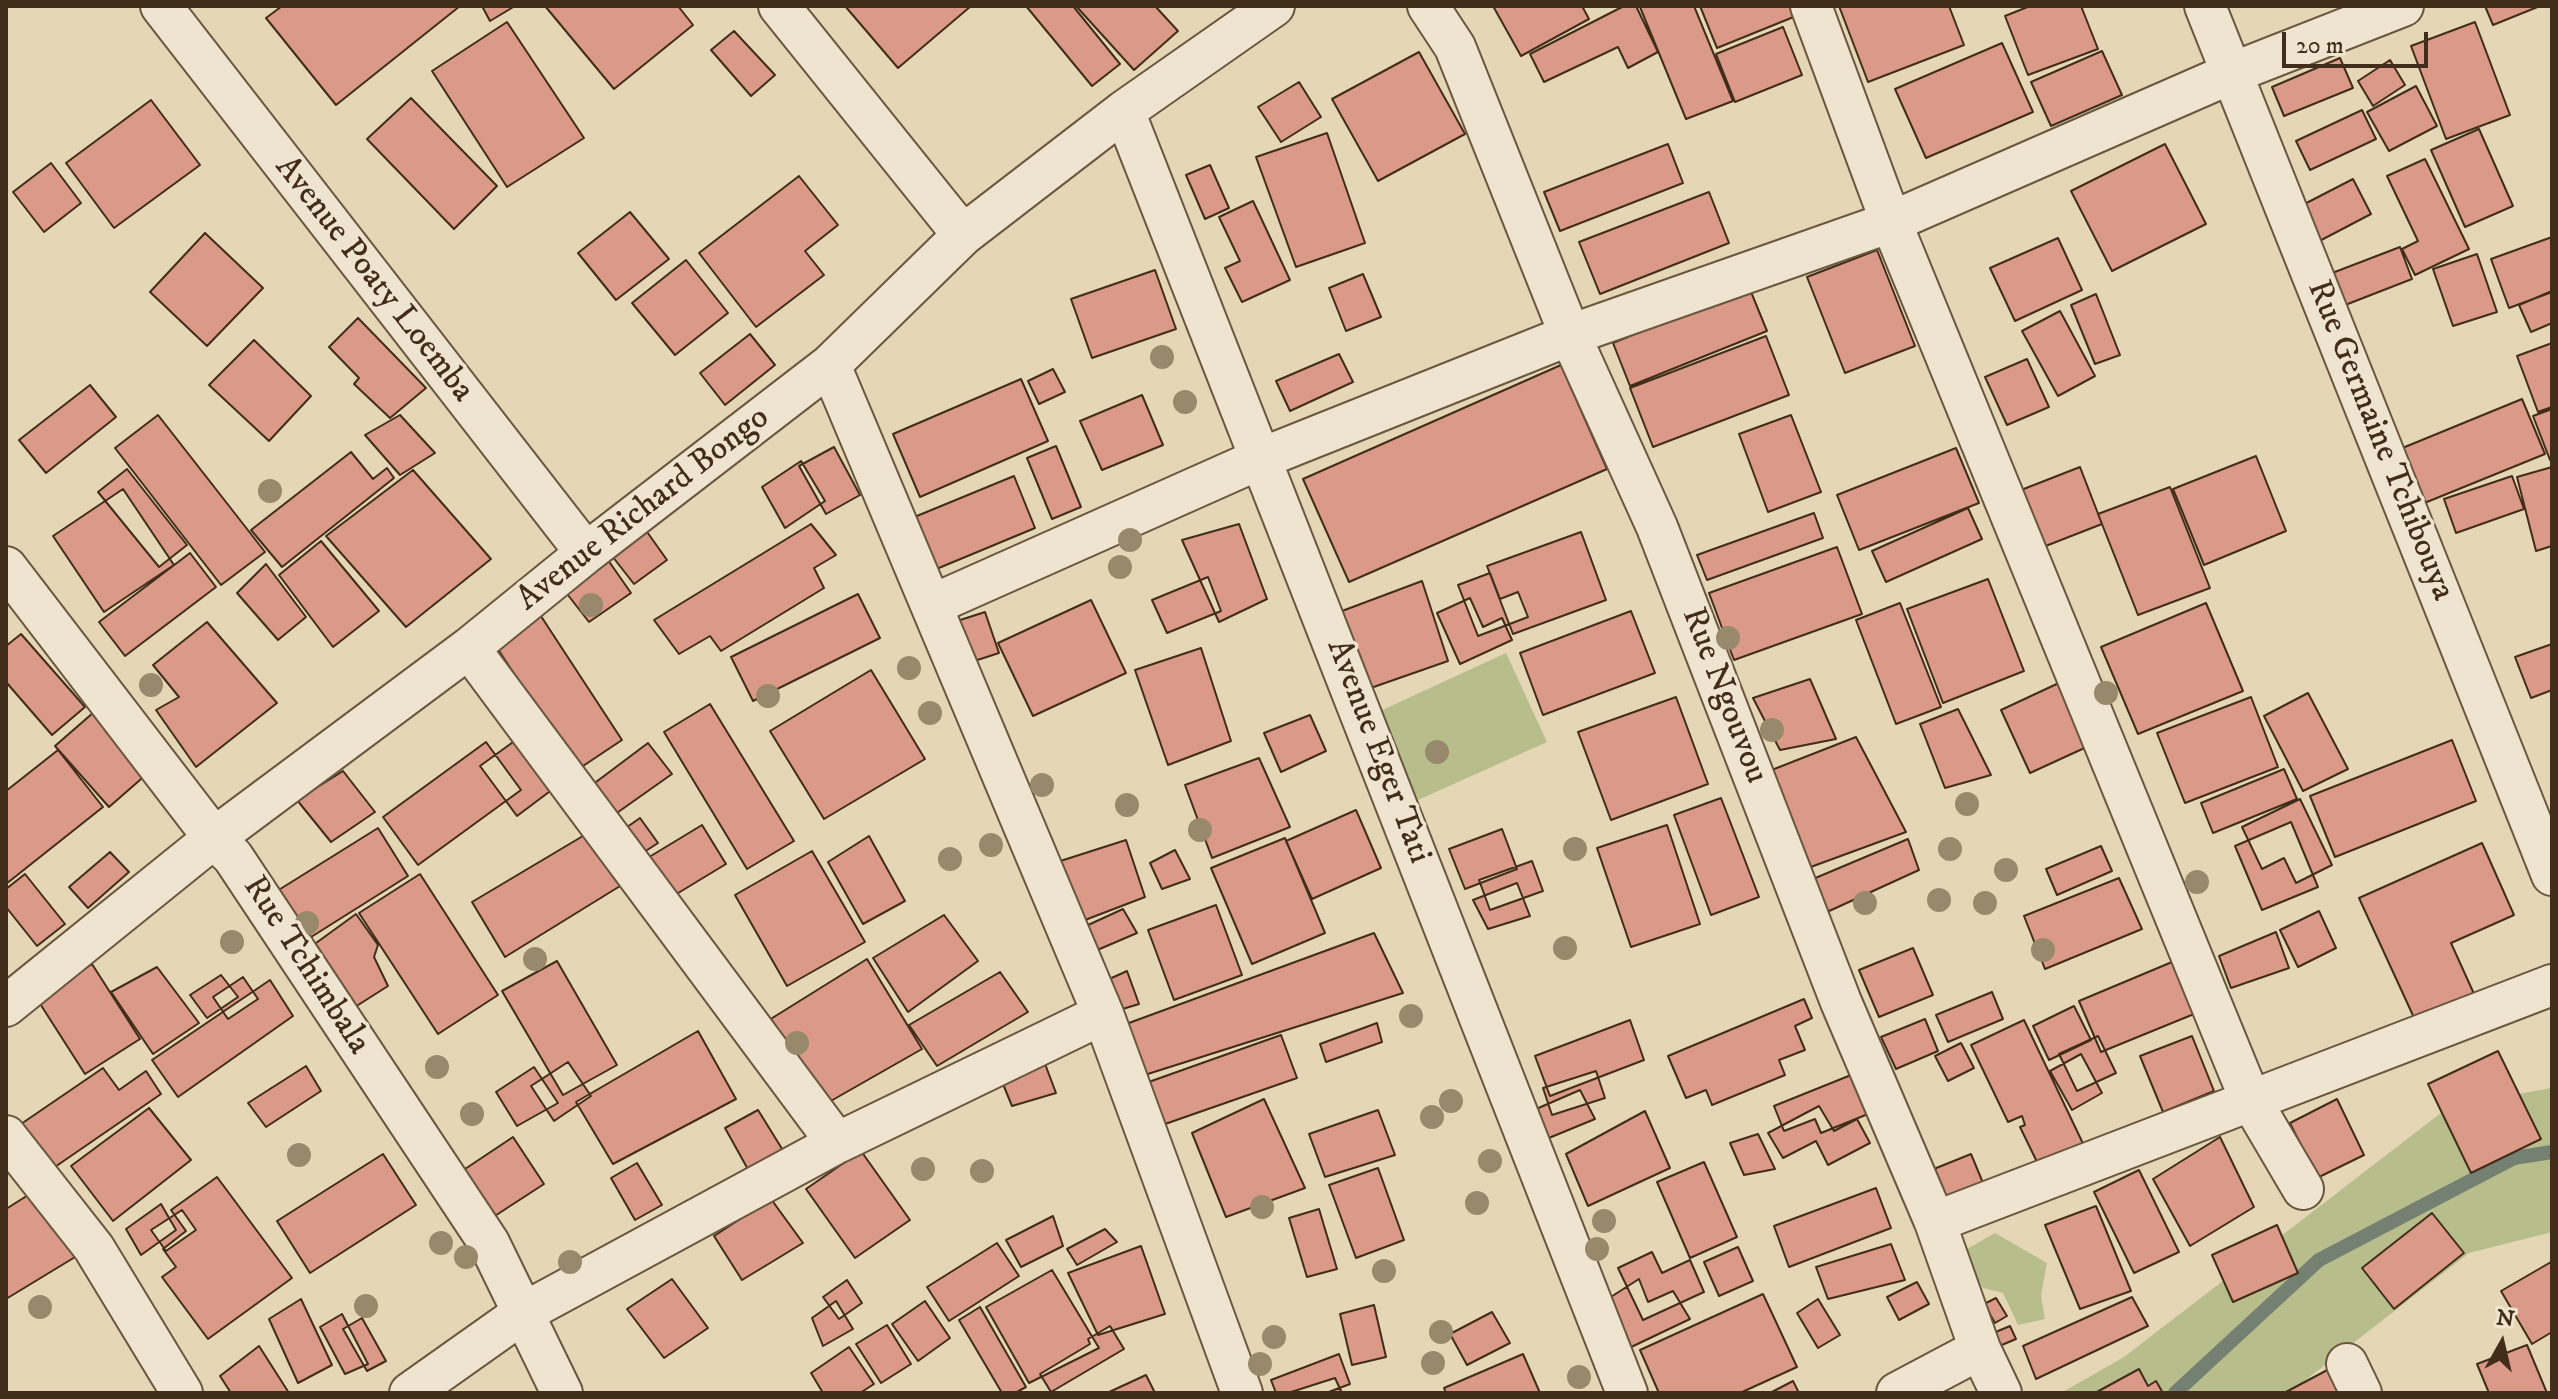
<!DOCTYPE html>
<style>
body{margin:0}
#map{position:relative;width:2558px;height:1399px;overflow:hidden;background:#e5d6b5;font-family:"IM FELL DW Pica",serif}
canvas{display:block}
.frame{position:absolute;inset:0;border:8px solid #412d19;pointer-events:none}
.north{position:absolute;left:2462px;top:1303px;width:80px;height:80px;-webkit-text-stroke:6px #eee4cf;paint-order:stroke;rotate:8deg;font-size:22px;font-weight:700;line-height:32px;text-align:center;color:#412d19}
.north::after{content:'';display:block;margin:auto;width:28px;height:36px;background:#412d19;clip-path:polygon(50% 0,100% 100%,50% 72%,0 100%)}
.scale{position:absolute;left:2282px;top:32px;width:146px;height:36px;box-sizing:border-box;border:4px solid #412d19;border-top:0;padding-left:10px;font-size:24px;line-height:28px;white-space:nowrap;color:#412d19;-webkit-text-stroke:6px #eee4cf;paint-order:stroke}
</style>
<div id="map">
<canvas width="2558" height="1399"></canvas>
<div class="frame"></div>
<div class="north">N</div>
<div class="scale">20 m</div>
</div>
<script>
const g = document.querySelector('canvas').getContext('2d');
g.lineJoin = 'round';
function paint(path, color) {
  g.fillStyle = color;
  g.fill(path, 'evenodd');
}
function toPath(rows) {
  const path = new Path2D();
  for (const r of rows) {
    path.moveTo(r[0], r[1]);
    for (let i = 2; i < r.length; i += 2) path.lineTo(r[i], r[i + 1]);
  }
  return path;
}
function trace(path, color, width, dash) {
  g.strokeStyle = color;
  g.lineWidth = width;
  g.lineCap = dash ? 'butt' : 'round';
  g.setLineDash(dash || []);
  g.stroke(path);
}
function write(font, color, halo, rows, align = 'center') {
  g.font = font + ' "IM FELL DW Pica",serif';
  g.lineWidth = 7;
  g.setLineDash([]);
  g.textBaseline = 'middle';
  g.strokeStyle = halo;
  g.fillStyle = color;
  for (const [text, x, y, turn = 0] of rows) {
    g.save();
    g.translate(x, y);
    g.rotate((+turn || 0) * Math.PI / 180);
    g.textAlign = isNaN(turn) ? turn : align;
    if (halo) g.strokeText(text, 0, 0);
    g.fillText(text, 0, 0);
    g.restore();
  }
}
paint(toPath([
 [1506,653,1547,742,1418,800,1378,712],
 [2552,1088,2552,1232,2469,1253,2289,1393,2061,1393,2124,1357,2450,1106],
 [1995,1233,2047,1263,2041,1295,2045,1319,2018,1325,2003,1293,1983,1288,1960,1253]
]), '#b7bd8b');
trace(toPath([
 [2175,1393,2319,1260,2514,1158,2552,1152]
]), '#748172', 14);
const building = toPath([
 [282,6,460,6,336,105,266,18,282,6],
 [482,6,515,6,490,21,482,6],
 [545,6,678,6,693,25,614,89,545,6],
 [845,6,971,6,898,68,845,6],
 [1026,6,1073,6,1120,64,1092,86,1026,6],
 [1076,6,1155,6,1178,31,1134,70,1076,6],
 [1493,6,1582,6,1589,19,1521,56,1493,6],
 [1624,6,1636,6,1658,52,1628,68,1618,47,1544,82,1530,54,1624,6],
 [1643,6,1694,6,1733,101,1686,119,1640,7,1643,6],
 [1700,6,1792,6,1796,16,1717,48,1700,6],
 [1839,6,1949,6,1964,45,1868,82,1839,6],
 [2030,6,2081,6,2098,49,2028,75,2005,16,2030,6],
 [2485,6,2540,6,2493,25,2485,6],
 [507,22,584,138,507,187,432,71,507,22],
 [2475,22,2510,115,2446,139,2411,46,2475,22],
 [1783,27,1802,75,1735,102,1716,54,1783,27],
 [734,31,775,75,751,96,711,50,734,31],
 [2002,43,2033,112,1926,158,1895,89,2002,43],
 [2102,51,2122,95,2051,126,2031,82,2102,51],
 [1419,52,1465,134,1378,181,1332,99,1419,52],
 [2340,58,2353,88,2284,116,2272,87,2340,58],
 [2390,60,2405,85,2373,106,2358,81,2390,60],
 [1299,82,1321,117,1281,142,1258,107,1299,82],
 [2416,86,2437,126,2389,151,2367,112,2416,86],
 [411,98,497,186,454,229,367,139,411,98],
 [151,100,200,165,114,228,66,163,151,100],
 [2362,110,2376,139,2310,170,2296,141,2362,110],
 [2479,129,2513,206,2465,227,2431,150,2479,129],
 [1327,133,1365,243,1296,267,1256,157,1327,133],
 [1668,144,1683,183,1560,231,1544,192,1668,144],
 [2165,144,2206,224,2112,271,2071,191,2165,144],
 [2425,159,2469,249,2415,275,2402,249,2418,241,2387,176,2425,159],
 [51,163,81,203,44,232,13,192,51,163],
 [1210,165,1229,208,1205,219,1186,175,1210,165],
 [799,176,838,225,805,251,824,275,756,327,699,253,799,176],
 [2353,179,2371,214,2308,247,2289,212,2353,179],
 [1709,192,1729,243,1600,294,1579,242,1709,192],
 [1253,201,1290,280,1242,302,1225,268,1240,261,1219,217,1253,201],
 [630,212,669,259,616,300,578,253,630,212],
 [205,233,263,288,207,346,150,292,205,233],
 [2552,237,2552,292,2509,308,2491,259,2552,237],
 [2058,238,2082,290,2015,321,1990,268,2058,238],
 [2400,247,2412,279,2340,307,2327,275,2400,247],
 [1877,250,1915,346,1845,373,1807,277,1877,250],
 [2477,254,2497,312,2453,326,2433,269,2477,254],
 [686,260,728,313,675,355,632,303,686,260],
 [1155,270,1176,329,1092,358,1071,299,1155,270],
 [1363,274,1381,317,1346,331,1329,288,1363,274],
 [1749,287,1767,331,1630,386,1613,343,1749,287],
 [2552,291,2552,323,2531,332,2519,305,2552,291],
 [2096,294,2120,355,2095,364,2071,305,2096,294],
 [2060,311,2095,376,2058,396,2022,331,2060,311],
 [358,318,426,388,390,418,354,384,359,378,329,347,358,318],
 [750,334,775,365,725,405,700,373,750,334],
 [1766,336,1789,395,1653,447,1630,388,1766,336],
 [254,340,311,396,269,441,209,385,254,340],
 [2552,343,2552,407,2538,412,2517,356,2552,343],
 [1339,354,1353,382,1290,411,1276,381,1339,354],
 [2027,359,2049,407,2007,425,1985,377,2027,359],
 [1561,365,1607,469,1349,582,1303,479,1561,365],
 [1053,369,1065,392,1039,404,1028,381,1053,369],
 [1021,379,1048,441,920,497,893,434,1021,379],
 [90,385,116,417,46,473,19,440,90,385],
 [1142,395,1163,445,1102,470,1080,421,1142,395],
 [2522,399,2545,454,2422,504,2400,449,2522,399],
 [2552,409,2552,460,2550,460,2533,416,2552,409],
 [158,415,265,552,221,585,115,448,158,415],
 [400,415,435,453,400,475,365,435,400,415],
 [1791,415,1821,492,1768,512,1739,434,1791,415],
 [1056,446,1081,507,1052,519,1027,458,1056,446],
 [834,447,860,495,826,514,799,466,834,447],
 [1956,448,1979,503,1859,550,1837,495,1956,448],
 [351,452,373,479,387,468,394,478,282,567,251,530,351,452],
 [2256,456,2286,531,2204,565,2173,489,2256,456],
 [801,461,825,501,785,528,762,487,801,461],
 [2080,467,2102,524,2038,549,2016,492,2080,467],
 [2552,467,2552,546,2536,551,2517,477,2552,467],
 [127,469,187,545,159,567,98,492,127,469],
 [413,470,491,559,406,627,326,536,413,470],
 [1014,476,1035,528,934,570,912,518,1014,476],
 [2512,476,2524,509,2456,533,2444,499,2512,476],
 [2170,487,2210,588,2138,615,2098,514,2170,487],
 [123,489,174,565,104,612,53,536,123,489],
 [1968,508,1982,539,1886,582,1872,551,1968,508],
 [1814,513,1823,538,1707,580,1697,555,1814,513],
 [640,522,667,560,634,584,605,547,640,522],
 [811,524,836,555,814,568,824,588,721,651,710,636,679,654,654,620,811,524],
 [1239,524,1267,599,1219,622,1182,540,1239,524],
 [1581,532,1606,600,1513,634,1487,566,1581,532],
 [321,541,379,611,333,647,279,575,321,541],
 [1837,547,1862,614,1734,660,1709,593,1837,547],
 [601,550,631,593,589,622,557,581,601,550],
 [190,553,216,587,125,656,99,622,190,553],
 [266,564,306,617,278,640,237,593,266,564],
 [1490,573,1500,599,1518,592,1528,617,1478,636,1458,585,1490,573],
 [1208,577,1221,611,1167,633,1152,600,1208,577],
 [1988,579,2024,671,1943,703,1907,609,1988,579],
 [1422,581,1448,661,1365,690,1334,614,1422,581],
 [858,594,880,638,753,701,731,657,858,594],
 [1470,598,1483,627,1502,618,1512,640,1460,664,1437,613,1470,598],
 [1091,600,1126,673,1033,716,998,643,1091,600],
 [1900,603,1941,707,1896,724,1856,620,1900,603],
 [2206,603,2243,691,2138,734,2101,647,2206,603],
 [535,607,622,740,577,770,490,637,535,607],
 [1631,611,1655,673,1543,715,1520,653,1631,611],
 [985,612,999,653,965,664,951,623,985,612],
 [207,622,277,703,196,767,156,710,179,697,153,665,207,622],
 [21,634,85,707,52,735,6,682,6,646,21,634],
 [2552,644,2552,690,2531,698,2515,657,2552,644],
 [1201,648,1231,741,1168,765,1135,670,1201,648],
 [871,670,925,759,824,819,770,731,871,670],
 [1810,679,1836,739,1780,750,1753,698,1810,679],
 [2061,682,2091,745,2030,773,2001,710,2061,682],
 [2308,693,2348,769,2303,791,2264,716,2308,693],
 [1676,697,1708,784,1611,820,1578,732,1676,697],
 [2251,697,2278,767,2185,803,2157,733,2251,697],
 [710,704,794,841,747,869,664,732,710,704],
 [1958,709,1991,775,1945,788,1920,724,1958,709],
 [94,712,148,773,109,807,55,746,94,712],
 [1310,715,1326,751,1281,772,1264,733,1310,715],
 [520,737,557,786,517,816,480,766,520,737],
 [1856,737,1906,832,1808,868,1764,773,1856,737],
 [2452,740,2476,801,2335,857,2310,796,2452,740],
 [486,742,521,790,418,865,383,817,486,742],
 [648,743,672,774,614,815,592,785,648,743],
 [58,750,103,807,6,884,6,791,58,750],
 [1259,758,1290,827,1212,858,1185,785,1259,758],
 [2284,769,2297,799,2213,833,2201,803,2284,769],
 [343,771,375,812,331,842,297,800,343,771],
 [1721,798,1759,897,1711,915,1674,815,1721,798],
 [2300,799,2332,865,2296,883,2284,858,2262,869,2242,827,2300,799],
 [1356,810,1381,868,1312,899,1286,841,1356,810],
 [640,818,658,843,638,856,620,832,640,818],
 [2291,822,2318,887,2262,910,2235,846,2291,822],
 [702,825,726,864,665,901,641,862,702,825],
 [1667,825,1700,924,1631,947,1597,848,1667,825],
 [378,828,408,876,300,944,269,896,378,828],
 [1502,829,1517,869,1465,889,1449,849,1502,829],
 [593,830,625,883,505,957,472,902,593,830],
 [869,836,905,901,863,924,828,862,869,836],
 [1285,838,1325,933,1252,964,1211,868,1285,838],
 [1908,839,1919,870,1827,912,1813,879,1908,839],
 [1126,840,1145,897,1072,925,1051,864,1126,840],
 [2482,843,2514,915,2451,943,2475,996,2416,1022,2359,898,2482,843],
 [2101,846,2112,871,2057,895,2046,869,2101,846],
 [1175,850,1190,879,1162,889,1150,863,1175,850],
 [812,851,865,942,787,986,735,895,812,851],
 [110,852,129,872,88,908,69,887,110,852],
 [1532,861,1543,891,1490,910,1479,880,1532,861],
 [25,874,65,924,37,946,6,907,6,889,25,874],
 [420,874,498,995,438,1034,359,913,420,874],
 [2119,878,2142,929,2045,969,2024,916,2119,878],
 [1517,883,1530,916,1488,929,1473,900,1517,883],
 [1216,905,1242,975,1174,1000,1148,930,1216,905],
 [1123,909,1137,933,1088,954,1075,931,1123,909],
 [2319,911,2336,948,2298,967,2280,930,2319,911],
 [356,914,378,945,374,957,388,986,344,1014,305,951,356,914],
 [944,915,978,961,908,1012,873,958,944,915],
 [2276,932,2289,968,2231,988,2219,956,2276,932],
 [1374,933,1403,993,1132,1079,1118,1027,1374,933],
 [1913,948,1933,995,1879,1017,1859,970,1913,948],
 [867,959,922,1049,808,1114,753,1030,867,959],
 [557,961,617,1065,563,1095,502,991,557,961],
 [2172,962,2194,1014,2101,1052,2079,1001,2172,962],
 [92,964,140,1039,85,1074,37,999,92,964],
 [157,967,199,1023,153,1054,111,992,157,967],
 [1127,971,1139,1004,1116,1011,1105,981,1127,971],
 [1000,972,1028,1012,937,1066,909,1025,1000,972],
 [221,975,238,997,207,1018,190,995,221,975],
 [243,977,258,999,228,1019,213,997,243,977],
 [270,980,293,1016,178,1097,152,1060,270,980],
 [1992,992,2003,1019,1948,1042,1936,1015,1992,992],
 [1804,999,1812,1018,1795,1026,1805,1050,1779,1060,1785,1075,1712,1105,1706,1090,1686,1098,1668,1056,1804,999],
 [2074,1006,2091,1040,2049,1060,2033,1026,2074,1006],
 [1925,1019,1938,1051,1896,1069,1881,1037,1925,1019],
 [1630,1020,1644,1060,1550,1096,1535,1056,1630,1020],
 [2024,1020,2088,1154,2038,1164,2020,1127,2025,1125,2022,1116,2008,1122,1971,1045,2024,1020],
 [1377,1023,1382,1042,1326,1062,1320,1044,1377,1023],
 [698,1031,736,1099,613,1164,576,1102,698,1031],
 [1281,1035,1297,1078,1145,1131,1129,1089,1281,1035],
 [2098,1036,2116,1073,2077,1091,2059,1054,2098,1036],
 [2192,1036,2214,1091,2163,1112,2140,1056,2192,1036],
 [1961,1043,1974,1068,1948,1081,1935,1056,1961,1043],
 [1039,1048,1056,1093,1012,1106,996,1067,1039,1048],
 [2498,1051,2541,1139,2471,1173,2428,1084,2498,1051],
 [2081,1054,2102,1093,2072,1110,2050,1071,2081,1054],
 [568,1062,591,1096,554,1121,531,1086,568,1062],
 [306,1066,321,1091,266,1127,248,1103,306,1066],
 [534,1067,558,1103,517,1126,496,1092,534,1067],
 [103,1068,119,1090,146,1071,161,1094,52,1169,21,1124,103,1068],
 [1596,1071,1605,1098,1552,1115,1543,1088,1596,1071],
 [1856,1073,1873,1112,1821,1133,1815,1119,1784,1131,1774,1106,1856,1073],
 [1580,1090,1595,1119,1544,1140,1527,1113,1580,1090],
 [1264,1099,1305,1188,1226,1217,1192,1133,1264,1099],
 [2337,1099,2364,1155,2317,1178,2290,1123,2337,1099],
 [1819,1106,1834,1131,1857,1119,1870,1143,1828,1165,1816,1141,1783,1158,1768,1133,1819,1106],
 [149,1108,191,1160,113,1221,71,1166,149,1108],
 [758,1110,784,1152,750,1173,725,1128,758,1110],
 [1378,1110,1395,1155,1325,1177,1309,1134,1378,1110],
 [1645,1111,1670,1168,1588,1206,1566,1154,1645,1111],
 [1758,1134,1775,1169,1744,1175,1730,1143,1758,1134],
 [513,1137,544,1184,484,1223,453,1177,513,1137],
 [2220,1137,2254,1207,2190,1246,2153,1179,2220,1137],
 [861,1151,910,1220,855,1258,806,1189,861,1151],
 [383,1154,416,1205,310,1273,277,1221,383,1154],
 [1971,1154,1988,1195,1936,1216,1919,1175,1971,1154],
 [1704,1162,1737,1237,1690,1258,1657,1182,1704,1162],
 [637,1163,662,1205,635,1220,611,1178,637,1163],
 [1378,1168,1404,1240,1356,1258,1329,1185,1378,1168],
 [2139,1170,2179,1252,2134,1273,2094,1192,2139,1170],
 [217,1177,292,1278,208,1339,162,1277,176,1267,163,1249,186,1231,171,1210,217,1177],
 [44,1185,85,1251,6,1299,6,1209,44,1185],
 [1876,1188,1891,1228,1789,1267,1774,1226,1876,1188],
 [771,1199,803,1243,742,1280,714,1236,771,1199],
 [161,1204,176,1230,141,1255,126,1229,161,1204],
 [2096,1206,2131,1291,2080,1309,2045,1225,2096,1206],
 [1319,1209,1337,1269,1307,1277,1289,1218,1319,1209],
 [182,1210,196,1230,166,1251,151,1230,182,1210],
 [2432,1213,2464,1253,2394,1309,2362,1268,2432,1213],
 [1053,1216,1063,1246,1021,1267,1006,1240,1053,1216],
 [2277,1225,2298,1273,2233,1302,2212,1255,2277,1225],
 [1105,1229,1117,1242,1077,1265,1067,1249,1105,1229],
 [997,1243,1019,1276,949,1321,927,1287,997,1243],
 [1891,1244,1905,1280,1828,1299,1816,1267,1891,1244],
 [1141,1246,1165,1314,1098,1335,1068,1273,1141,1246],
 [1738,1247,1753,1281,1719,1296,1704,1262,1738,1247],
 [1652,1252,1662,1273,1690,1260,1704,1292,1643,1320,1618,1268,1652,1252],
 [2551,1262,2552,1332,2532,1344,2501,1291,2551,1262],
 [1052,1270,1099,1348,1029,1383,986,1307,1052,1270],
 [672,1279,708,1328,664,1358,627,1309,672,1279],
 [1639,1279,1648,1302,1673,1291,1690,1319,1627,1349,1603,1302,1639,1279],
 [847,1280,862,1303,839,1319,823,1297,847,1280],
 [1917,1282,1929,1304,1899,1320,1887,1297,1917,1282],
 [1763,1294,1797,1367,1740,1393,1659,1393,1640,1350,1763,1294],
 [2132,1297,2148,1326,2036,1379,2023,1346,2132,1297],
 [1996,1298,2007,1316,1995,1323,1984,1304,1996,1298],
 [301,1299,332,1365,298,1383,269,1319,301,1299],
 [1818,1299,1840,1335,1818,1348,1797,1313,1818,1299],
 [836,1301,853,1329,823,1346,812,1318,836,1301],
 [925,1301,950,1338,918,1361,892,1324,925,1301],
 [1374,1305,1386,1357,1352,1365,1340,1314,1374,1305],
 [980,1307,1026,1387,1015,1393,1002,1393,959,1320,980,1307],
 [1492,1312,1510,1343,1467,1365,1450,1334,1492,1312],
 [342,1314,368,1364,345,1374,320,1327,342,1314],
 [362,1318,386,1361,367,1371,343,1329,362,1318],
 [887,1325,911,1364,881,1383,856,1344,887,1325],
 [1110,1326,1124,1349,1051,1392,1040,1374,1090,1344,1088,1339,1110,1326],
 [2010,1326,2016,1339,1997,1347,1991,1334,2010,1326],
 [2527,1345,2547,1393,2489,1393,2477,1364,2527,1345],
 [259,1346,289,1393,231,1393,220,1376,259,1346],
 [849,1347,874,1384,860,1393,823,1393,811,1373,849,1347],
 [1339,1354,1350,1384,1326,1393,1276,1393,1271,1380,1339,1354],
 [1523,1354,1540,1393,1446,1393,1444,1388,1523,1354],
 [2333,1367,2347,1393,2284,1393,2333,1367],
 [2139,1369,2148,1386,2156,1381,2163,1393,2095,1393,2139,1369],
 [1146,1375,1155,1393,1107,1393,1146,1375],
 [1335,1378,1342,1393,1288,1393,1335,1378],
 [1793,1381,1799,1393,1770,1393,1793,1381]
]);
paint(building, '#db9987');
trace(building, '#412d19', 2);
const minor = toPath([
 [161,6,586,553],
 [779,6,963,235],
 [1428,6,1455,47,1570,335,1657,527,1841,1002,1935,1222,1980,1349,2001,1393],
 [1811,6,1891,222,2250,1099,2303,1189],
 [2205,6,2552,875],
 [1124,111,1627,1393],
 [830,365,1103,1014,1242,1393],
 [6,567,214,838,233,857,489,1243,562,1393],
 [932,605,1262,458,1570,335,1891,222,2232,73,2403,6],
 [469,648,837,1143],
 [6,1006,214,838,469,648,586,553,830,365,963,235,1124,111,1274,6],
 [6,1136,94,1248,182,1393],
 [1935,1222,2552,985],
 [2347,1364,2361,1393],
 [410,1393,523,1313,837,1143,1103,1014],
 [1897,1393,1980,1349]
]);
trace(minor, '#6a5740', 44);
trace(minor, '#eee4cf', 40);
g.fillStyle = '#98896c';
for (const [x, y] of [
 [1162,357],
 [1185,402],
 [270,491],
 [1130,540],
 [1120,567],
 [591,605],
 [1728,638],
 [909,668],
 [151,685],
 [2106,693],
 [768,696],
 [930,713],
 [1772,730],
 [1437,752],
 [1042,785],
 [1967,804],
 [1127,805],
 [1200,830],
 [991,845],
 [1575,849],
 [1950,849],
 [950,859],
 [2006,870],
 [2197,882],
 [1939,900],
 [1865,903],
 [1985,903],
 [307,923],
 [232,942],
 [1565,948],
 [2043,950],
 [535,959],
 [1411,1016],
 [797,1043],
 [437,1067],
 [1451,1101],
 [472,1114],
 [1432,1117],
 [299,1155],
 [1490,1161],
 [923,1169],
 [982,1171],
 [1477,1203],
 [1262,1207],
 [1604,1221],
 [441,1243],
 [1597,1249],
 [466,1257],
 [570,1262],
 [1384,1271],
 [366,1306],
 [40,1307],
 [1441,1332],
 [1274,1337],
 [1433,1363],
 [1260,1364],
 [1579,1377]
]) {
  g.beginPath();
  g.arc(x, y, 12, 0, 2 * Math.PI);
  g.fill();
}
write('34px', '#412d19', '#eee4cf', [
 ["Avenue Poaty Loemba",373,280,52],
 ["Rue Germaine Tchibouya",2379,441,68],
 ["Avenue Richard Bongo",644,510,-38],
 ["Rue Ngouvou",1723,696,69],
 ["Avenue Eger Tati",1377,752,69],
 ["Rue Tchimbala",305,966,57]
]);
</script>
